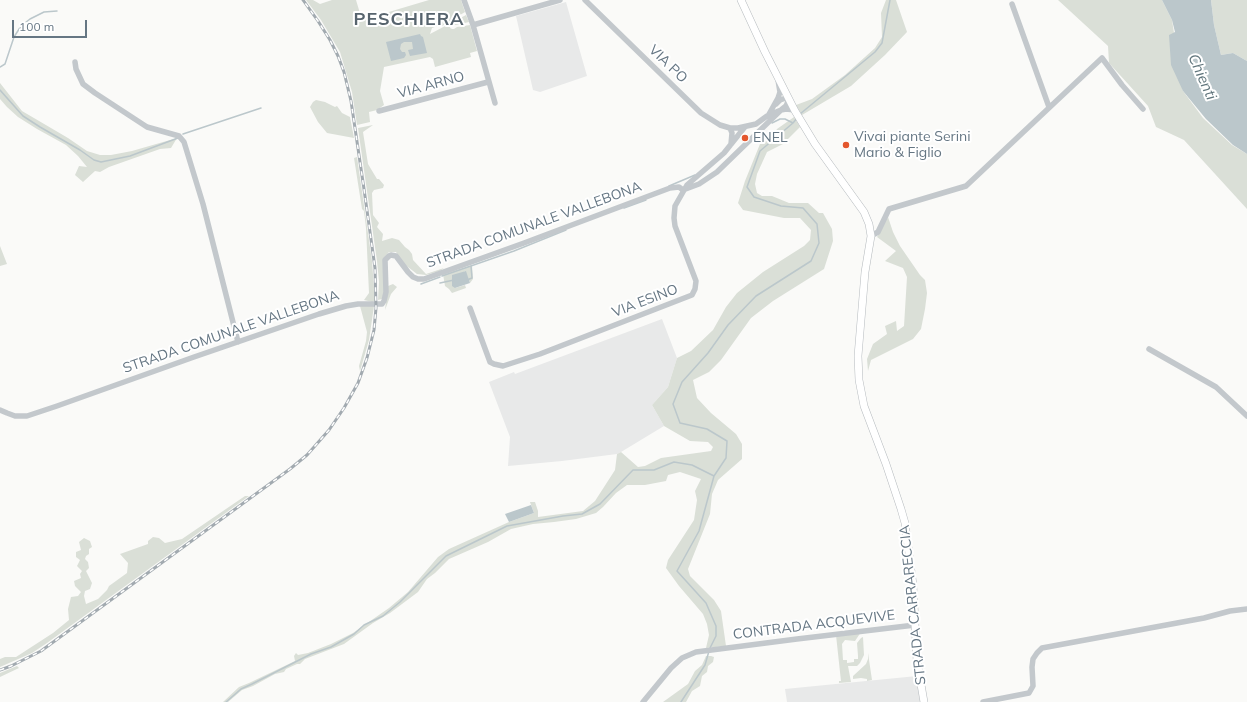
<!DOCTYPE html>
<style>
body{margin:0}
#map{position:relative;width:1247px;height:702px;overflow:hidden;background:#fafaf8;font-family:Mulish,sans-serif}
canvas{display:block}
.scale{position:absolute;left:12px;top:20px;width:75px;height:18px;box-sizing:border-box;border:2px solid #657683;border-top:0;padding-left:5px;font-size:12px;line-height:14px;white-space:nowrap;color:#657683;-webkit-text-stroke:3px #fff;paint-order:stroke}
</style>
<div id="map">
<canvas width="1247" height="702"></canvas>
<div class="scale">100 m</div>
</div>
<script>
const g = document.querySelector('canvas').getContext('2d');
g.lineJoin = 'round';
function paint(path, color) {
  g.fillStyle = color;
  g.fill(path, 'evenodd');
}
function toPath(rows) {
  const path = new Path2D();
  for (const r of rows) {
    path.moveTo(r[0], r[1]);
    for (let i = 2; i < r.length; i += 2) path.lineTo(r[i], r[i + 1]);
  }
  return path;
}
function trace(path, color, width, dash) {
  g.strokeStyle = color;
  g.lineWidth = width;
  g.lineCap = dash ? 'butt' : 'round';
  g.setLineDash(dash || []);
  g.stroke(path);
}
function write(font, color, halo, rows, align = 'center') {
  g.font = font + ' Mulish,sans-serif';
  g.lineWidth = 4;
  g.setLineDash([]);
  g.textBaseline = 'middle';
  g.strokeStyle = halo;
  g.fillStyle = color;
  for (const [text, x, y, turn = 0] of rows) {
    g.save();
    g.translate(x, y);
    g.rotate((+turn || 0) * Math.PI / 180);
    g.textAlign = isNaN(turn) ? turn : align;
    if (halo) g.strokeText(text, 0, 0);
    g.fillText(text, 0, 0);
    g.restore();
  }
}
paint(toPath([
 [566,2,587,76,540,92,533,90,516,16],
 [662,319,677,358,668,387,652,405,664,426,621,452,617,454,562,461,508,466,510,437,489,382,514,372,515,374],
 [917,676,922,702,787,702,785,689]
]), '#e8e9e9');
paint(toPath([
 [306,0,313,0,320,4,332,0,356,0,362,20,429,0,461,0,465,12,442,26,440,25,432,28,430,34,466,15,469,22,456,25,451,24,450,28,452,29,454,29,457,27,470,25,477,51,470,53,471,57,435,67,433,59,430,57,384,67,380,91,384,105,377,110,369,112,370,122,357,125,352,92,340,52,321,20],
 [886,0,896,0,907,32,885,55,851,86,802,115,796,105,812,99,845,75,875,48,882,37,881,13],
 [1058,0,1162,0,1172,20,1183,91,1203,118,1232,145,1247,154,1247,209,1184,140,1156,127,1148,106,1109,63,1108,46],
 [1211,0,1247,0,1247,61,1233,53,1221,55,1214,25],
 [0,83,22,111,68,138,87,151,100,155,111,155,132,151,177,138,171,148,160,149,109,167,100,172,95,171,83,182,75,175,79,166,87,167,78,156,66,145,37,129,18,117,7,107,0,99],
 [316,100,325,102,335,107,337,106,342,113,350,117,354,138,327,133,318,122,310,107,313,102],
 [794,117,800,127,783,144,767,152,757,174,755,184,757,193,762,196,772,196,789,203,808,203,819,213,823,213,832,229,833,241,824,269,773,301,751,318,721,360,709,372,693,380,697,398,711,413,736,434,742,444,742,459,718,480,712,494,710,514,688,569,690,576,714,600,721,611,726,646,706,648,709,635,707,624,703,614,679,586,666,568,668,560,694,520,697,500,695,491,701,479,680,472,668,475,666,481,645,485,627,485,616,493,603,507,596,513,576,519,554,522,533,524,511,529,488,542,449,559,435,573,427,579,418,592,390,613,373,623,344,644,305,659,300,664,297,664,286,669,284,672,275,674,253,686,242,690,228,702,223,702,239,687,249,683,295,661,294,656,296,653,298,655,308,653,331,644,353,633,389,608,408,592,438,557,449,549,509,522,534,513,530,502,535,502,538,511,538,517,583,511,595,501,615,470,617,454,621,452,638,467,645,466,661,458,711,451,713,447,708,442,690,441,664,426,652,405,668,387,677,358,691,351,713,330,726,307,737,293,763,272,804,246,810,240,811,230,800,218,784,218,743,210,738,203,745,181,760,144,771,139,777,129],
 [373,125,363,132,368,164,377,179,379,179,384,185,383,188,374,190,372,193,373,215,379,223,377,227,383,234,382,241,392,238,399,240,405,247,409,250,412,254,413,260,426,274,444,268,440,271,426,275,417,274,404,264,396,252,389,252,383,259,384,293,382,299,378,300,379,282,377,261,358,128],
 [357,157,372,261,375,301,372,302,364,300,369,293,366,228,364,211,362,209,354,158],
 [888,217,893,232,900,246,920,275,925,280,927,293,925,309,921,329,913,339,871,360,868,371,867,359,873,344,887,334,885,326,896,321,897,331,904,326,907,277,903,268,885,261,896,251,877,237],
 [0,246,7,264,0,266],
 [472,265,473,279,470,283,465,271,455,288,465,285,466,288,452,293,449,289,445,286,443,274],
 [393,284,397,287,391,294,385,310,388,286],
 [360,306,374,306,369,340,360,371,359,366,366,341,367,332],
 [245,496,249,496,47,643,32,653,0,667,0,659,5,657,16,657,53,633,69,620,68,609,71,597,78,596,81,592,75,586,74,581,81,578,80,574,82,571,77,566,80,560,76,557,76,552,81,550,79,542,84,538,90,541,92,547,89,549,89,554,86,556,85,559,88,562,89,568,86,571,92,583,90,589,85,591,84,596,86,604,98,599,107,590,109,586,127,573,128,563,120,554,148,544,148,541,153,537,159,538,165,543,182,539],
 [861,632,855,641,845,640,842,644,843,660,847,660,847,663,854,662,854,659,858,659,858,656,857,643,861,638,863,637,864,655,860,663,857,666,848,666,851,682,839,683,839,681,841,681,840,672,836,635],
 [868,653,872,680,867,681,867,679,861,678,853,679,853,676,866,664,868,659],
 [706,656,711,656,714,657,713,662,708,666,707,672,702,676,700,686,692,691,686,702,663,702,688,684,695,671,702,665],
 [17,666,19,668,0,677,0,673]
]), '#dadfd7');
paint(toPath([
 [1162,0,1211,0,1214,25,1221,55,1233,53,1247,61,1247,154,1233,145,1206,119,1183,91,1171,65,1169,35,1175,32,1172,20],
 [420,34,421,36,423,37,427,53,410,56,408,50,413,49,412,42,404,42,401,44,400,49,402,52,405,52,406,55,404,58,391,61,386,42],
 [466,271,470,283,455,288,452,286,452,275],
 [531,505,534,513,509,522,505,514]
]), '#bbc7cb');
trace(toPath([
 [0,67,5,64,14,37,21,26,30,19,44,12,57,11],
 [0,90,23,116,40,127,80,150,94,160,101,162,130,156,178,138],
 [800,114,875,52,882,43,890,0],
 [772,123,780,119,785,119,793,123],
 [183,134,261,108],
 [669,186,695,175],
 [624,208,646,200],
 [442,276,514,251,566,230],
 [467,280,472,278,471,266],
 [440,283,454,280],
 [421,284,440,277],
 [710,648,716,636,716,626,706,603,677,571,699,531,714,476],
 [226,702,241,689,252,684,311,654,331,647,354,634,364,625,383,616,400,602,446,556,507,526,563,516,582,514,600,504,633,470,654,470,674,462,692,465,714,476,726,458,727,441,707,429,680,423,673,404,682,382,708,353,728,325,756,296,811,261,819,243,817,224,803,208,781,206,754,197,747,187,760,151,793,123,797,118],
 [681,702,705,665,709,651]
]), '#bbc7cb', 1.5);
const major = toPath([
 [741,0,765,52,795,111,815,144,864,212,869,224,871,236,865,272,858,356,859,380,864,406,886,464,901,509,905,523,913,585,917,661,924,702]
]);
trace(major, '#b5babe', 8);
trace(toPath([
 [464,0,473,25,495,103],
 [585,0,701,113,720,125,730,128,738,128,756,124,767,116,781,110,786,106,789,99,786,98,780,100,776,104],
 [1012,4,1049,107],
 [473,25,560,0],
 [75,62,76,69,83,84,95,93,147,127,179,136,184,142,203,204,238,342],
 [379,111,488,82],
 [768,116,778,98,780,92,778,80],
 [730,128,732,133,731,144],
 [683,190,699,184,717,172,781,110,786,109,795,110],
 [871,236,878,232,889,209,966,186,1102,58,1122,85,1143,109],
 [470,308,490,362,494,364,503,366,540,354,692,295,695,289,696,281,675,226,674,218,675,206,687,185,724,153,744,128],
 [1149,349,1216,387,1247,416],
 [0,410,7,413,15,416,27,416,57,406,194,357,319,314,346,306,358,304,382,304,384,301,386,292,385,260,389,256,391,255,396,256,408,272,413,277,418,279,424,279,524,243,670,188,679,187,683,190],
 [643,702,671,668,682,658,696,652,797,639,915,625],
 [983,702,1029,693,1033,686,1032,667,1033,659,1037,653,1042,648,1204,618,1230,611,1247,609]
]), '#c3c8cc', 5.5);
trace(major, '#fff', 7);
const rail = toPath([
 [0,670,11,666,41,651,290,469,307,455,329,430,344,408,358,383,367,358,374,330,376,308,375,268,364,189,351,101,344,72,338,56,330,40,318,21,303,0]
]);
trace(rail, '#a2aab0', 3);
trace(rail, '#fff', 1.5, [4.5]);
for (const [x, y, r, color] of [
 [745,138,4,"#e4572e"],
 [846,145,4,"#e4572e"]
]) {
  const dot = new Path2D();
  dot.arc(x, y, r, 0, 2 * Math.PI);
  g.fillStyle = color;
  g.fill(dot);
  trace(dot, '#fff', 1.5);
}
write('14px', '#657683', '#fff', [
 ["VIA PO",668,64,44],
 ["VIA ARNO",431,85,-15],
 ["STRADA COMUNALE VALLEBONA",534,225,-20],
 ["VIA ESINO",645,301,-21],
 ["STRADA COMUNALE VALLEBONA",231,332,-19],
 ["STRADA CARRARECCIA",913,605,-96],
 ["CONTRADA ACQUEVIVE",814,625,-7]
]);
write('14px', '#657683', '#fff', [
 ["Vivai piante Serini",854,137],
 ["Mario & Figlio",854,153],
 ["ENEL",753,138]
], 'left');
write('italic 15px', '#60757c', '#fff', [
 ["Chienti",1202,77,66]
]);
g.letterSpacing = '1px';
write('bold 18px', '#57646e', '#fff', [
 ["PESCHIERA",409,20]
]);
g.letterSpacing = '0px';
</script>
